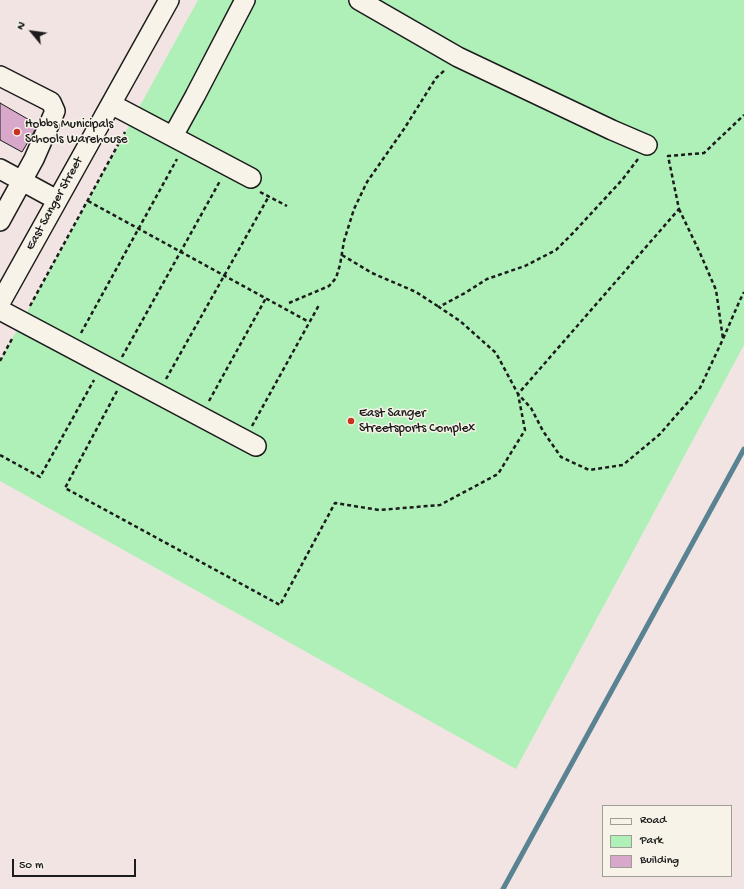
<!DOCTYPE html>
<style>
body{margin:0}
#map{position:relative;width:744px;height:889px;overflow:hidden;background:#f1e4e2;font-family:"Gochi Hand",sans-serif}
canvas{display:block}
.legend{position:absolute;left:602px;top:805px;width:130px;height:72px;box-sizing:border-box;background:#f7f3e8;border:1px solid #9f9d96;margin:0;padding:5px 7px;list-style:none;font-size:12px;color:#1c1c1c}
.legend li{display:flex;align-items:center;gap:8px;height:20px}
.legend b{width:20px;border:1px solid #9f9d96}
.north{position:absolute;left:12px;top:12px;width:40px;height:40px;-webkit-text-stroke:3px #f7f3e8;paint-order:stroke;rotate:299deg;font-size:11px;font-weight:700;line-height:16px;text-align:center;color:#1c1c1c}
.north::after{content:'';display:block;margin:auto;width:14px;height:18px;background:#1c1c1c;clip-path:polygon(50% 0,100% 100%,50% 72%,0 100%)}
.scale{position:absolute;left:12px;top:859px;width:124px;height:18px;box-sizing:border-box;border:2px solid #1c1c1c;border-top:0;padding-left:5px;font-size:12px;line-height:14px;white-space:nowrap;color:#1c1c1c;-webkit-text-stroke:3px #f7f3e8;paint-order:stroke}
</style>
<div id="map">
<canvas width="744" height="889"></canvas>
<ul class="legend">
<li><b style="height:5px;background:#f7f3e8"></b>Road</li>
<li><b style="height:11px;background:#aff0b8"></b>Park</li>
<li><b style="height:11px;background:#d7a8c9"></b>Building</li>
</ul>
<div class="north">N</div>
<div class="scale">50 m</div>
</div>
<script>
const g = document.querySelector('canvas').getContext('2d');
g.lineJoin = 'round';
function paint(path, color) {
  g.fillStyle = color;
  g.fill(path, 'evenodd');
}
function toPath(rows) {
  const path = new Path2D();
  for (const r of rows) {
    path.moveTo(r[0], r[1]);
    for (let i = 2; i < r.length; i += 2) path.lineTo(r[i], r[i + 1]);
  }
  return path;
}
function trace(path, color, width, dash) {
  g.strokeStyle = color;
  g.lineWidth = width;
  g.lineCap = dash ? 'butt' : 'round';
  g.setLineDash(dash || []);
  g.stroke(path);
}
function write(font, color, halo, rows, align = 'center') {
  g.font = font + ' "Gochi Hand",sans-serif';
  g.lineWidth = 3;
  g.setLineDash([]);
  g.textBaseline = 'middle';
  g.strokeStyle = halo;
  g.fillStyle = color;
  for (const [text, x, y, turn = 0] of rows) {
    g.save();
    g.translate(x, y);
    g.rotate((+turn || 0) * Math.PI / 180);
    g.textAlign = isNaN(turn) ? turn : align;
    if (halo) g.strokeText(text, 0, 0);
    g.fillText(text, 0, 0);
    g.restore();
  }
}
paint(toPath([
 [198,0,744,0,744,345,516,769,0,481,0,361]
]), '#aff0b8');
trace(toPath([
 [503,889,744,449]
]), '#598393', 5);
const building = toPath([
 [0,103,38,125,22,152,0,140,0,103]
]);
paint(building, '#d7a8c9');
trace(building, '#1c1c1c', 1);
const minor = toPath([
 [359,0,458,57,612,130,647,145],
 [0,76,51,102,55,111,34,159,0,221],
 [111,104,251,178],
 [173,136,195,96,245,0],
 [0,169,57,200],
 [0,303,169,0],
 [0,310,256,446]
]);
trace(minor, '#1c1c1c', 22);
trace(toPath([
 [638,159,622,180,574,232,556,250,525,266,487,279,465,293,439,307,460,321,496,353,518,394,531,408,543,431,561,457,589,470,623,465,660,434,700,388,723,339,740,300,744,292],
 [260,192,287,206],
 [88,201,309,322],
 [679,209,700,253,716,290,723,339],
 [342,255,372,273,416,292,439,307],
 [289,303,329,286,336,278,340,265,344,241,354,209,367,182,404,129,436,78,446,69],
 [30,306,125,132],
 [81,333,177,159],
 [122,357,220,181],
 [0,361,13,337],
 [166,379,269,196],
 [117,391,65,488,280,605,335,503,379,510,440,505,498,474,525,430,518,394,679,209,668,156,704,153,744,115],
 [209,401,266,298],
 [252,426,319,305],
 [0,455,40,477,94,380]
]), '#1c1c1c', 2.5, [4, 3]);
trace(minor, '#f7f3e8', 19);
for (const [x, y, r, color] of [
 [17,132,4,"#c8321e"],
 [351,421,4,"#c8321e"]
]) {
  const dot = new Path2D();
  dot.arc(x, y, r, 0, 2 * Math.PI);
  g.fillStyle = color;
  g.fill(dot);
  trace(dot, '#f7f3e8', 1.5);
}
write('13px', '#1c1c1c', '#f7f3e8', [
 ["Hobbs Municipals",25,125],
 ["Schools Warehouse",25,140],
 ["East Sanger",359,414],
 ["Streetsports Complex",359,429]
], 'left');
write('13px', '#1c1c1c', '#f7f3e8', [
 ["East Sanger Street",55,204,-61]
]);
</script>
